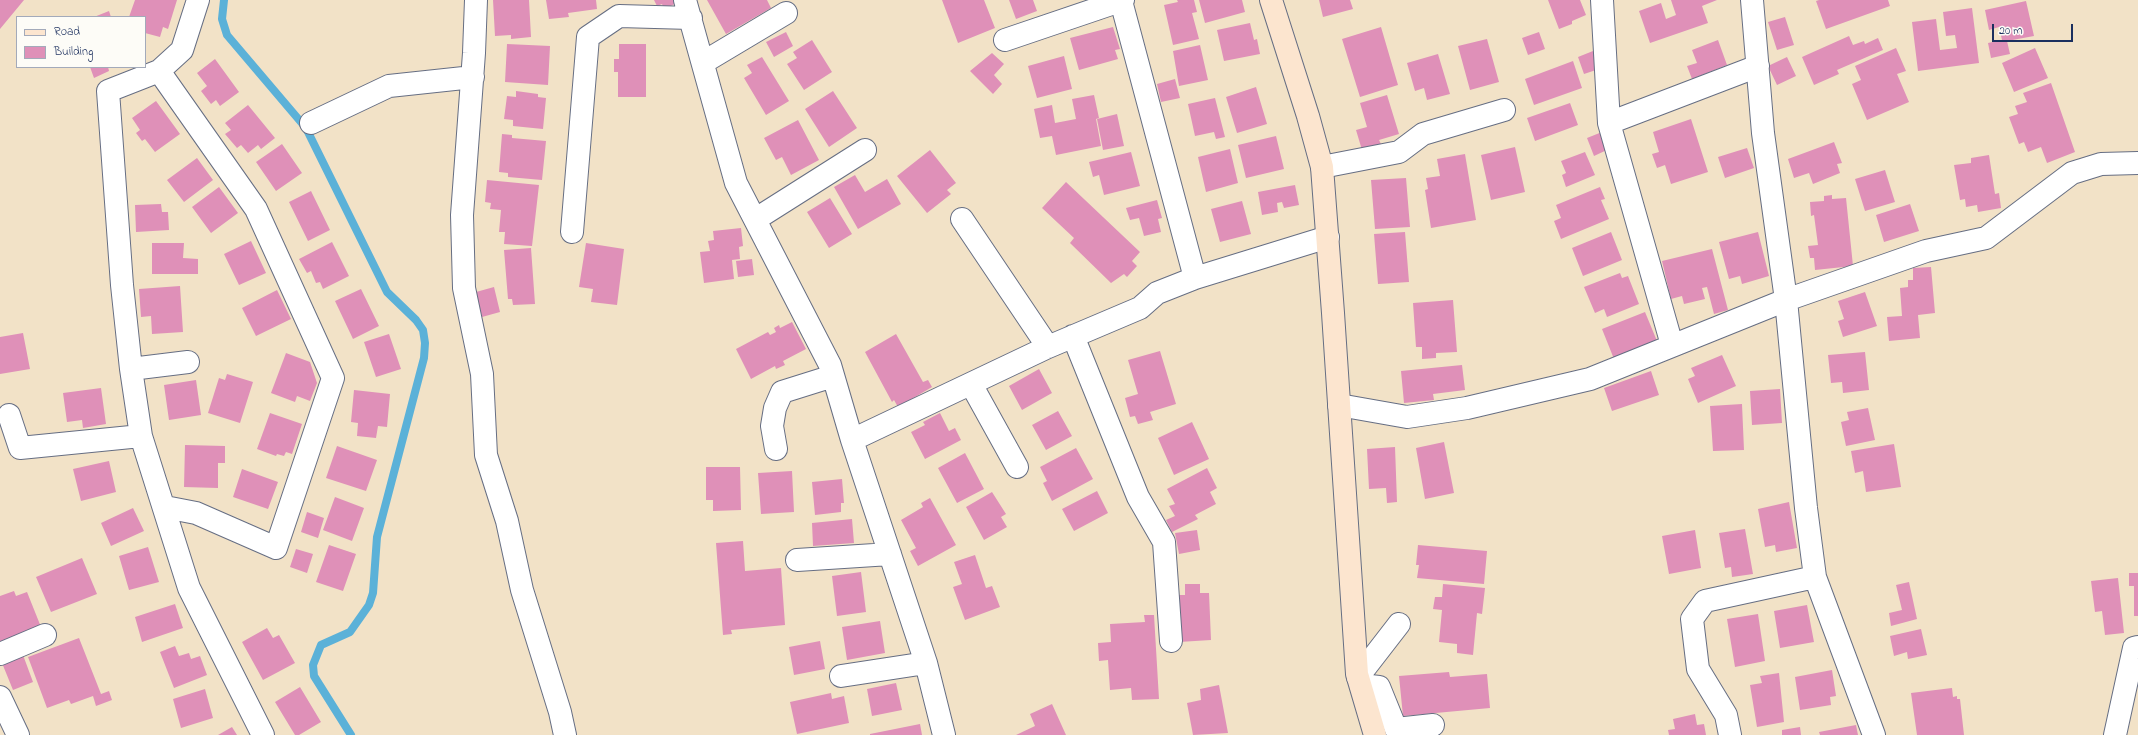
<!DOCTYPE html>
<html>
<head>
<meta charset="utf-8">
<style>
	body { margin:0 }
	#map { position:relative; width:2138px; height:735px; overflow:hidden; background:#f2e2c7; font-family:"Indie Flower",sans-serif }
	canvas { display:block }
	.legend { position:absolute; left:16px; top:16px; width:130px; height:52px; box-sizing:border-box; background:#fdfcf7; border:1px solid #a3aaba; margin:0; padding:5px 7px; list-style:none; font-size:12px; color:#1b2f5e }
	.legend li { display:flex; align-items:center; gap:8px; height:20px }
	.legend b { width:20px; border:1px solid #a3aaba }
	.scale { position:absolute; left:1992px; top:24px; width:81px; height:18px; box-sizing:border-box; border:2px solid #1b2f5e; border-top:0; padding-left:5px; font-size:12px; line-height:14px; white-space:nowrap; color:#1b2f5e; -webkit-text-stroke:3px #fdfcf7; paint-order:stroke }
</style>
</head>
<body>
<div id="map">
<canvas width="2138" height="735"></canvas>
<ul class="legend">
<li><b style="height:5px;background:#fce5cf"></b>Road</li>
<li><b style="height:11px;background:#df90b8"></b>Building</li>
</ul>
<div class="scale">20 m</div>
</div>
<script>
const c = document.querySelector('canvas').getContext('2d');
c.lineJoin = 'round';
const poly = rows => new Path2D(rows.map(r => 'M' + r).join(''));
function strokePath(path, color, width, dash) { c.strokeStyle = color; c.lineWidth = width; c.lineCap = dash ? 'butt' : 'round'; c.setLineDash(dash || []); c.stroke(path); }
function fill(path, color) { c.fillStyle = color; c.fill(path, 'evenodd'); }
strokePath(poly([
	[224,0,222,19,227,35,306,128,387,292,416,320,423,330,425,343,424,358,377,537,373,593,369,605,350,632,321,645,313,665,314,676,351,735]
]), '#5bb1d8', 8);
fill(poly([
	[0,0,24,0,0,29],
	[135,0,177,0,168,29,163,27,160,37,145,33,145,17,129,17],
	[493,0,529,0,531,37,511,39,511,35,495,36],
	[546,0,596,0,597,9,568,13,569,17,549,19],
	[654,0,678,0,679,2,664,9,662,4,657,6],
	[707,0,767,0,771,8,726,34],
	[942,0,984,0,995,28,958,43],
	[1009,0,1033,0,1037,11,1016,19],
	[1177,0,1194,0,1197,12,1192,13,1199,39,1173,45,1164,5,1178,2],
	[1199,0,1242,0,1245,12,1205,23],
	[1319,0,1350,0,1353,9,1323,17],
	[1548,0,1580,0,1586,15,1572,21,1572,24,1559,29],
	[1671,0,1717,0,1702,6,1708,23,1650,43,1639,11,1661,3,1666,19,1676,15],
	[1819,0,1888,0,1890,6,1826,29,1816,1],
	[2026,1,2034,36,2007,41,2010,54,1991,58,1988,43,2002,40,1999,27,1989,30,1985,10],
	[1972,8,1979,63,1918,71,1912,22,1936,19,1940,50,1957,48,1955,35,1946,36,1943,12],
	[109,11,111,17,94,17],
	[1785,17,1794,45,1777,50,1768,22],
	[1250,23,1254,40,1257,39,1260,54,1224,61,1217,30],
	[1113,27,1120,49,1115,50,1118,59,1079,70,1070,38],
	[1381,27,1398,85,1360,97,1342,39],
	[786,32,793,46,774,57,766,42],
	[1539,32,1545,49,1528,55,1522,38],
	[1849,36,1853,45,1864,41,1865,44,1878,38,1883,50,1837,70,1839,74,1814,85,1802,57],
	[1487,39,1499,82,1470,90,1458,46],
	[812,40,832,72,804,90,787,64,797,58,793,52],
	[1718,40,1727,65,1692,79,1687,66,1697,63,1692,50],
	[507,44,550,46,548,85,505,82],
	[619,44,646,44,646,97,618,97,618,72,614,72,614,59,619,59],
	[1200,45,1208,80,1179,86,1173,51],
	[1896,48,1906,71,1897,74,1909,102,1867,120,1852,84,1861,80,1855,66],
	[2035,48,2048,78,2014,92,2002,63],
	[1593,51,1599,69,1584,74,1578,57],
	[992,53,1004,64,994,75,1002,84,993,94,970,71],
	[1438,54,1450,94,1427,100,1424,88,1415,91,1407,63],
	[1064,56,1072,89,1037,98,1028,66],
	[762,57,789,101,766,115,744,78,752,73,747,65],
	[1787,57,1796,76,1777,85,1768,66],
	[215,59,239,92,220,106,216,100,211,104,201,91,207,86,197,73],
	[1573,61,1582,88,1534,105,1525,79],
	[90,67,108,67,109,71,94,78],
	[1175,79,1180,98,1161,102,1157,84],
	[2051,83,2075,152,2047,163,2041,147,2028,152,2024,142,2019,144,2009,117,2018,114,2015,106,2027,102,2023,93],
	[1256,87,1267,124,1237,133,1226,97],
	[516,91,538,94,538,97,546,98,543,129,513,126,513,120,504,119,507,96,516,97],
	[833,91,857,128,829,147,805,109],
	[1094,95,1099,118,1096,119,1101,146,1056,155,1052,136,1040,138,1034,109,1052,105,1055,123,1076,119,1072,99],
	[1387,95,1399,134,1379,140,1381,144,1362,150,1356,130,1367,127,1360,103],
	[1215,98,1225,137,1216,139,1214,132,1195,136,1188,104],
	[156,101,180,134,155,152,145,139,142,141,136,133,140,130,132,118],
	[1570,103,1578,125,1535,141,1527,118],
	[248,105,275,138,261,149,258,145,248,153,241,145,237,148,225,134,231,130,225,123],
	[1117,114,1124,146,1103,150,1097,119],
	[1691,119,1708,172,1671,184,1665,165,1657,168,1652,154,1659,152,1653,132],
	[798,120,819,160,791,175,782,157,776,160,764,138],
	[1602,132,1609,149,1594,156,1587,138],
	[502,134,512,135,512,138,546,141,542,180,508,177,508,173,499,172],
	[1276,136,1284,169,1246,178,1238,145],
	[1834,142,1842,163,1837,164,1840,173,1813,184,1809,173,1794,178,1788,159],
	[282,144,302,173,276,191,256,162],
	[1515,147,1525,192,1491,200,1481,155],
	[1747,148,1754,168,1725,178,1718,157],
	[1230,149,1238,183,1206,192,1198,157],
	[930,150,956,183,947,190,951,194,927,213,897,176],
	[1131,152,1140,186,1104,195,1099,175,1093,177,1089,162],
	[1585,152,1595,175,1566,187,1562,175,1566,173,1561,161],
	[1465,154,1476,220,1431,228,1425,190,1428,189,1426,178,1440,176,1437,159],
	[1989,155,1995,194,1999,193,2001,208,1978,212,1977,205,1966,207,1965,199,1960,200,1954,165,1971,163,1971,158],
	[197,158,213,180,184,202,167,180],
	[1885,170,1895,202,1865,211,1855,179],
	[855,175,865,192,887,179,901,204,858,229,834,187],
	[1406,178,1410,227,1375,229,1371,180],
	[487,180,539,185,532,246,504,244,505,232,499,232,501,210,490,209,491,203,485,202],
	[1066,182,1140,252,1132,261,1137,266,1127,277,1124,274,1111,283,1070,243,1074,238,1042,208],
	[1295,185,1299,205,1284,208,1282,202,1277,203,1278,212,1262,215,1258,192],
	[219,187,238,213,211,233,192,207],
	[1600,187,1605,199,1601,200,1609,219,1561,239,1554,221,1561,218,1556,205],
	[311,191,330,230,308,241,289,202],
	[1832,195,1832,199,1846,198,1853,266,1815,270,1814,258,1810,258,1808,246,1818,245,1814,215,1811,216,1810,202,1824,201,1824,196],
	[830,198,852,234,829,248,807,212],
	[1157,200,1162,218,1158,219,1161,232,1144,236,1139,218,1130,220,1126,208],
	[1242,201,1251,234,1220,242,1211,209],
	[161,204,162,212,168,212,169,230,136,232,135,205],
	[1910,204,1919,231,1884,242,1876,215],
	[741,228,743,246,739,247,740,259,732,260,734,279,704,283,700,252,710,251,708,241,714,240,713,231],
	[1405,232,1409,282,1378,284,1374,234],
	[1611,232,1622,260,1583,276,1572,248],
	[1758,232,1769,276,1742,284,1740,276,1729,279,1719,242],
	[251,241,266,273,239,285,224,254],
	[332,242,349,276,323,289,320,282,316,283,311,271,307,273,299,259],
	[152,243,184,243,183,258,198,259,198,274,152,274],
	[586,243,624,249,617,305,591,302,593,289,579,287],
	[531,248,535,304,513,305,512,299,508,299,504,250],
	[1712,249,1728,310,1714,314,1707,287,1702,288,1705,299,1684,304,1682,296,1671,299,1662,261],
	[752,259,754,275,738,277,736,261],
	[1931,267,1935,313,1918,315,1920,338,1889,341,1887,317,1902,316,1900,288,1908,287,1908,280,1913,280,1913,268],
	[1620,273,1622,278,1628,276,1639,304,1607,317,1604,309,1595,313,1584,287],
	[180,286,183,332,152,334,151,316,141,317,139,289],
	[494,287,500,312,482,317,476,292],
	[361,289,379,326,353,339,335,301],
	[277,290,291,319,256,336,242,308],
	[1865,292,1877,326,1843,337,1838,321,1844,319,1838,301],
	[1453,300,1457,352,1436,353,1436,358,1422,359,1422,347,1416,347,1413,303],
	[1645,312,1657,341,1614,359,1602,329],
	[792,322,806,349,783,361,785,365,776,369,775,366,751,379,736,349,768,332,770,335,776,332,774,328,779,325,780,328],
	[23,333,30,369,0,374,0,337],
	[389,334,401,369,376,377,364,342],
	[896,334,923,382,928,380,932,387,898,407,894,400,892,402,865,352],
	[1160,351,1176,404,1150,412,1153,420,1138,424,1135,416,1130,417,1125,398,1138,394,1128,360],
	[1865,352,1869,390,1843,393,1842,382,1831,383,1828,355],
	[286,353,310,362,317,383,310,401,297,396,295,402,271,393],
	[1722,355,1736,386,1698,403,1688,379,1695,376,1691,368],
	[1462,365,1465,390,1433,394,1434,400,1404,403,1401,371],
	[1039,369,1052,393,1022,410,1009,386],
	[1651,371,1659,395,1612,411,1604,388],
	[227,374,253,382,240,423,208,413,219,378,225,380],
	[196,380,201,415,169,420,164,385],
	[101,388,106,424,83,428,82,420,67,422,63,393],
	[1780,389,1782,423,1752,425,1750,391],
	[354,390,390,394,387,427,378,426,376,438,357,436,358,423,351,422],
	[1742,404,1744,450,1713,451,1710,406],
	[1868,408,1875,440,1846,446,1841,422,1849,420,1847,412],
	[1058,411,1072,436,1046,450,1032,425],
	[270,413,302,424,292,454,286,452,284,456,277,454,276,456,257,449],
	[940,413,949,431,955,428,961,440,925,459,911,432,925,425,923,422],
	[1192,422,1209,459,1174,475,1158,438],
	[1444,442,1454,493,1425,499,1416,448],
	[1894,444,1901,487,1866,492,1863,471,1855,473,1851,451],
	[185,445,225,446,225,463,218,463,218,488,184,487],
	[337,446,377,460,366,491,326,478],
	[1395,447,1397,502,1387,503,1386,488,1369,489,1367,449],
	[1076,448,1093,479,1052,501,1043,483,1047,481,1040,467],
	[965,453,984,489,957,503,938,468],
	[109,461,116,492,81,501,73,469],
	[706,467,740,467,741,510,713,511,713,500,706,500],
	[1207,468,1217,488,1210,492,1216,504,1195,515,1198,519,1172,532,1166,520,1175,516,1169,506,1175,504,1167,489],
	[242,469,278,482,268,509,233,497],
	[792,471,794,512,761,514,758,473],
	[842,479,844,503,841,503,841,512,815,515,812,482],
	[1097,491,1108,513,1074,531,1062,509],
	[992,492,1006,514,1001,517,1007,527,984,540,966,507],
	[335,497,364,508,352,541,323,530],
	[930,498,956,545,918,566,910,551,916,548,901,520,923,507,921,503],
	[1789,502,1797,548,1776,552,1775,545,1765,547,1758,509],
	[133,508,144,531,111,546,101,523],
	[307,512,324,518,318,538,301,532],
	[852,519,854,543,813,546,812,523],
	[1745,529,1753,574,1732,577,1731,567,1725,568,1719,533],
	[1197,530,1200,550,1179,554,1175,533],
	[1695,530,1701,568,1669,574,1662,536],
	[743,541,745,571,781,568,785,625,731,630,732,634,723,635,716,543],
	[329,545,356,554,343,591,316,582],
	[1418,545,1487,551,1484,584,1417,578,1419,565,1416,565],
	[148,547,159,582,129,590,119,556],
	[296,549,313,554,307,573,290,567],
	[975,555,986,588,992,586,1000,607,965,620,953,587,962,584,954,562],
	[82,558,97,594,51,612,36,577],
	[861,572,866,612,837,616,832,576],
	[2129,573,2138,573,2138,616,2134,616,2134,586,2129,586],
	[2118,578,2124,633,2105,635,2102,611,2095,612,2091,581],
	[1909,582,1917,619,1891,626,1889,613,1902,610,1896,585],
	[1185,584,1200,584,1200,593,1209,593,1211,640,1179,642,1176,595,1185,595],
	[1443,584,1485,588,1482,614,1477,613,1473,655,1457,653,1457,644,1439,642,1442,610,1433,609,1435,597,1442,597],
	[14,591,16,596,27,592,41,627,0,644,0,596],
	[175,604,183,628,142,642,135,617],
	[1807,605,1814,642,1780,648,1774,611],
	[1758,614,1765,661,1735,667,1727,619],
	[1144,615,1154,615,1159,699,1132,700,1131,688,1110,690,1108,660,1099,661,1098,643,1111,642,1110,624,1145,622],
	[880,621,885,653,847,660,842,627],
	[267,628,273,638,279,635,295,663,263,680,242,642],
	[1921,629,1927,655,1908,659,1907,652,1894,656,1890,636],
	[79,638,101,694,109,691,112,700,96,706,93,696,71,704,69,700,47,708,28,657],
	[820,641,825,669,794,675,789,647],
	[175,646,179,656,189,653,191,659,200,656,207,675,174,688,160,652],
	[23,655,33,682,13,690,2,663],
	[1832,670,1836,696,1830,697,1831,705,1800,710,1795,677],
	[1449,672,1450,677,1487,674,1490,708,1403,716,1399,676],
	[1779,673,1784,722,1757,727,1750,685,1762,683,1760,676],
	[896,683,902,710,872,716,867,689],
	[1219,685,1228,733,1193,735,1187,703,1201,700,1200,689],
	[300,687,321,722,299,735,295,735,275,702],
	[1952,688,1953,697,1957,696,1957,699,1960,699,1964,735,1917,735,1911,693],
	[205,689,213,718,181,728,173,699],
	[831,693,832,699,844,696,849,723,797,734,790,702],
	[1052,704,1066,735,1016,735,1035,726,1030,714],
	[1695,714,1697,725,1704,724,1706,735,1669,735,1668,730,1675,729,1673,719],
	[920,724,922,735,870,735,870,734],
	[1856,725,1858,735,1820,735,1819,732],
	[232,727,237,735,218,735],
	[1800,727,1801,735,1782,735,1782,730]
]), '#df90b8');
const street = poly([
	[198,0,182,50,159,71,108,91,122,285,131,369,141,436,189,588,263,735],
	[476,0,474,53,462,215,464,288,482,374,486,455,507,521,522,590,560,712,565,735],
	[685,0,736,183,830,365,852,440,926,663,944,735],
	[1602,0,1609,123,1672,345],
	[1752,0,1763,133,1786,300,1806,508,1815,577,1874,735],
	[1121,1,1195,278],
	[1005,40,1123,0],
	[704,62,786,13],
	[159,71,256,209,333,378,276,548,196,513,165,507],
	[311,123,389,86,473,77],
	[1609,123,1758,66],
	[1322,167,1399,152,1423,134,1504,110],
	[756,219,865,150],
	[962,219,1048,347],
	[572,232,588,37,619,16,691,18],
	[1073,336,1138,497,1164,542,1171,641],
	[131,369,188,362],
	[971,384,1017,467],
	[1339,405,1407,417,1467,408,1590,379,1786,300,1926,251,1986,238,2072,173,2101,164,2138,163],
	[9,415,20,448,141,436],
	[852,440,1048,347,1140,308,1157,293,1195,278,1328,237],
	[776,449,772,426,775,408,782,392,833,376],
	[797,560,890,554],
	[0,654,45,635],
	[841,676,926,663],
	[1358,677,1399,624],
	[1361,685,1379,687,1396,729,1433,725],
	[0,697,18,735],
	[1730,735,1726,715,1698,669,1692,619,1705,601,1815,577],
	[2115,735,2134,648,2138,647]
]);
const secondary = poly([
	[1271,0,1308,116,1322,167,1333,313,1357,674,1375,735]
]);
strokePath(street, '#666e83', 24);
strokePath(secondary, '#666e83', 24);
strokePath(street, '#fff', 22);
strokePath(secondary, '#fce5cf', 22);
</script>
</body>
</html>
